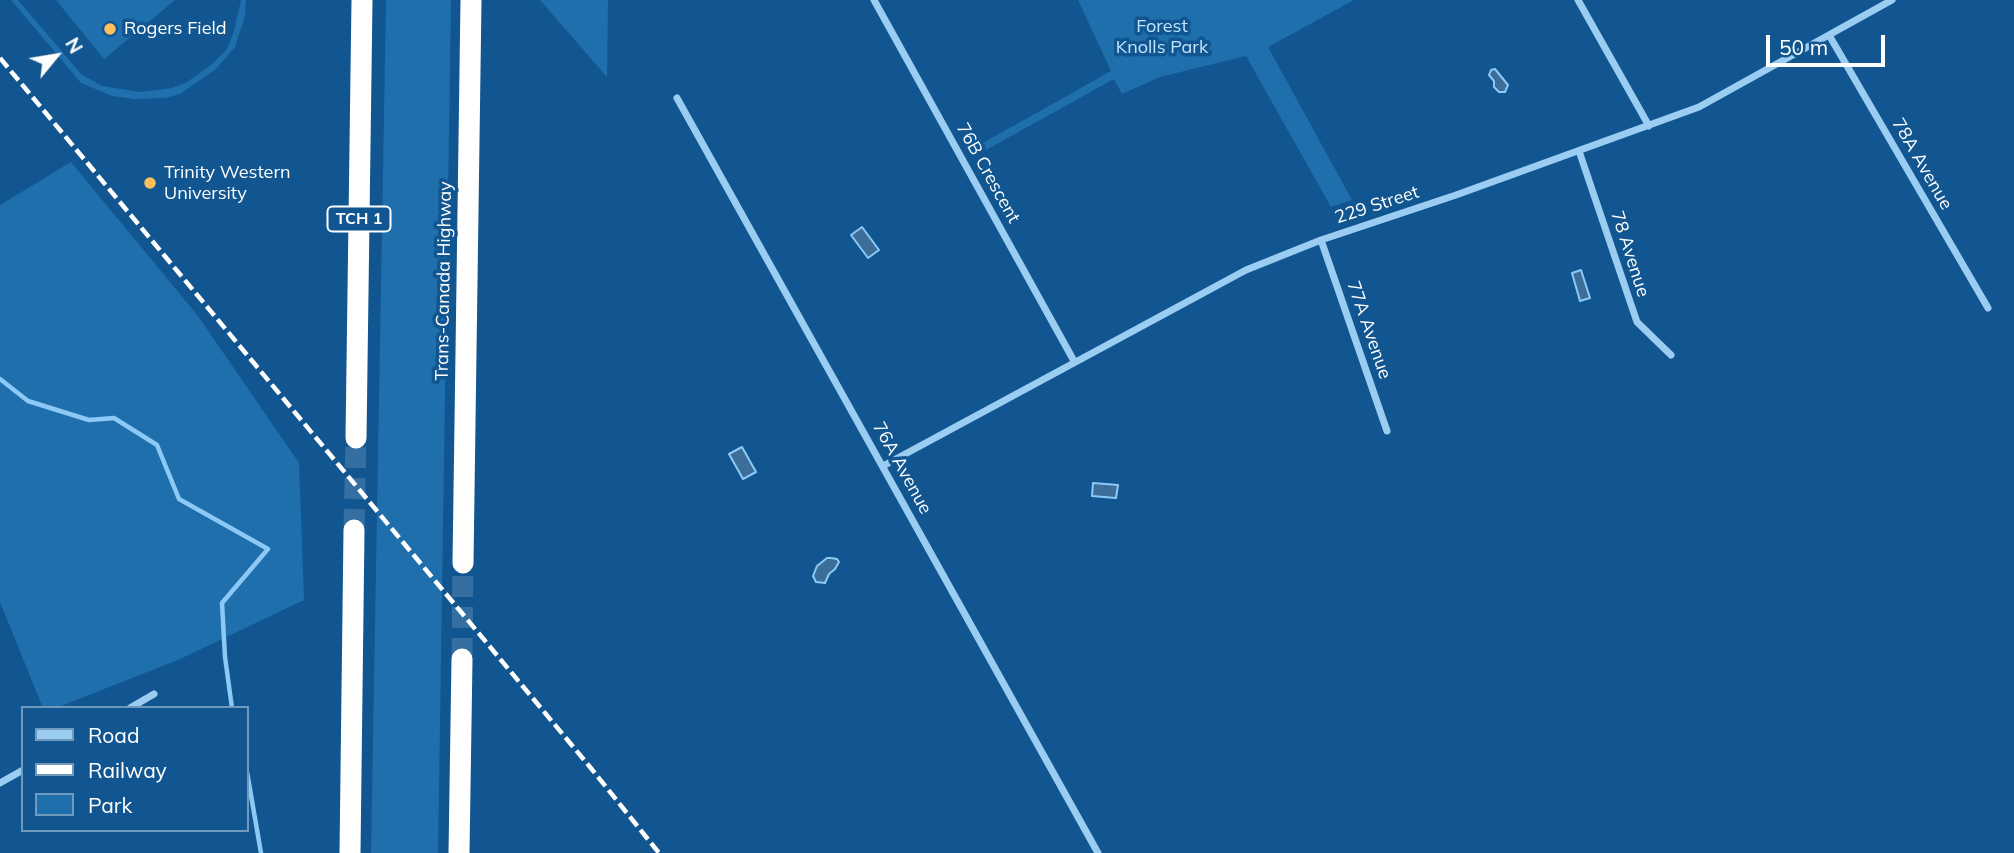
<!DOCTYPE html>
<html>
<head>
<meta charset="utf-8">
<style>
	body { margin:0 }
	#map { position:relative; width:2014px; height:853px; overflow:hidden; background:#115690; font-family:Mulish,sans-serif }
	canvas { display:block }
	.legend { position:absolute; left:21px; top:706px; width:228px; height:126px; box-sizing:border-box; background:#115690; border:2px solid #709abc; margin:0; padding:9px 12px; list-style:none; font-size:21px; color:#fff }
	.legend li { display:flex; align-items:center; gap:14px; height:35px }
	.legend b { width:35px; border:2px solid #709abc }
	.north { position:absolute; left:21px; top:21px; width:70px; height:70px; -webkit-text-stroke:5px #115690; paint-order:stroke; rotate:60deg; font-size:19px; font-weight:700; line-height:28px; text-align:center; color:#fff }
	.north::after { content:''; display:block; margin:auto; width:24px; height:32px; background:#fff; clip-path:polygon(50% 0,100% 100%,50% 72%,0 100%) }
	.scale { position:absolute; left:1766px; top:35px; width:119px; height:32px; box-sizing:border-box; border:4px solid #fff; border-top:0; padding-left:9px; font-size:21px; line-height:24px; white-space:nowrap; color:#fff; -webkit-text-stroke:5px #115690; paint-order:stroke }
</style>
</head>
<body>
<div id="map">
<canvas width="2014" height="853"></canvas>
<ul class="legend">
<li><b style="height:9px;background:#9bccf2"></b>Road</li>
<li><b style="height:9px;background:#fff"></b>Railway</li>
<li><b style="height:19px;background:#1f6fad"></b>Park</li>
</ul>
<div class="north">N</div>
<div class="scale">50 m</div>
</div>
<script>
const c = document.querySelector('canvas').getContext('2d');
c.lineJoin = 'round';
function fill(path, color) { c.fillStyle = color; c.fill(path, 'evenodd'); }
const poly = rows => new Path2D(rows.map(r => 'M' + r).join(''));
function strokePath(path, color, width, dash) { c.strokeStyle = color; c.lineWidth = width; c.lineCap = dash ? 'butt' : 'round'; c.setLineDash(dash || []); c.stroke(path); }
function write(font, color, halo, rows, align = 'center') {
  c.font = font + ' Mulish,sans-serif'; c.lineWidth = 7; c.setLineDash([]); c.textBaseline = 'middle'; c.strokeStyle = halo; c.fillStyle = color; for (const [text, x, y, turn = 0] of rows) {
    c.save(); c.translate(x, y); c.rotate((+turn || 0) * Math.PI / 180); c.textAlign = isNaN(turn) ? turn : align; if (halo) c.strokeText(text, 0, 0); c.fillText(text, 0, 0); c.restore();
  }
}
fill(poly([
	[11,0,18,0,81,74,102,86,140,92,172,88,187,82,211,65,227,49,234,31,241,0,246,0,245,16,235,47,216,69,180,94,165,98,135,99,112,96,81,83],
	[56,0,175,0,104,59],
	[386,0,451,0,438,853,371,853],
	[540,0,608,0,607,77],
	[1078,0,1354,0,1268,47,1352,200,1331,207,1246,56,1160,77,1122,94,1114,79,986,150,983,143,1111,71],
	[71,162,198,316,299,463,304,600,178,660,56,708,43,708,0,602,0,205]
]), '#1f6fad');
const water = poly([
	[1495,69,1508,85,1505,92,1499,92,1494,87,1494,81,1489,75,1491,70,1495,69],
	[862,227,879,250,868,258,851,235,862,227],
	[1581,270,1590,298,1580,301,1572,273,1581,270],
	[742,447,756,472,743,479,729,454,742,447],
	[1093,483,1118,485,1116,498,1092,496,1093,483],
	[831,558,837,559,839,562,835,569,829,574,825,583,816,582,813,576,817,566,827,558,831,558]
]);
fill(water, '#3c6e99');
strokePath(water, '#8cc9f6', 2);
strokePath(poly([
	[0,379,28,401,89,420,114,418,157,445,179,499,268,549,222,603,225,657,232,708],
	[247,772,261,853]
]), '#8cc9f6', 4.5);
strokePath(poly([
	[354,530,356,438],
	[462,659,463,563]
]), '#356fa1', 21, [21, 10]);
strokePath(poly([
	[874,0,1074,361],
	[1578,0,1649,126],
	[1829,35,1988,308],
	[677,98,1098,853],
	[1579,151,1637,322,1671,355],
	[1321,240,1387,431],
	[883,466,1246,270,1321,240,1456,195,1699,107,1892,0],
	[130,708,154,694],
	[0,783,23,770]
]), '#9bccf2', 7);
strokePath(poly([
	[356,438,362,0],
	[463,563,471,0],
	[350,853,354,530],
	[459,853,462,659]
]), '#fff', 21);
strokePath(poly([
	[0,58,590,767,659,853]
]), '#fff', 4.5, [12, 5]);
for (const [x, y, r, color] of [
	[110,29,7,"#ffbf5c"],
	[150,183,7,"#ffbf5c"]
]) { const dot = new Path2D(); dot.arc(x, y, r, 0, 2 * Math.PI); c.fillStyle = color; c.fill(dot); strokePath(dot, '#115690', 2.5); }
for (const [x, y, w] of [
	[359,219,63]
]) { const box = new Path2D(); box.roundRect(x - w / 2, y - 12.5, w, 25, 5); c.fillStyle = '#115690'; c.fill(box); strokePath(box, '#fff', 2); }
write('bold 16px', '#fff', null, [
	["TCH 1",359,219]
]);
write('18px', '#c2e3fd', '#115690', [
	["Forest",1162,27],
	["Knolls Park",1162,48]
]);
write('18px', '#fff', '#115690', [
	["Rogers Field",124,29],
	["Trinity Western",164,173],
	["University",164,194]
], 'left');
write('18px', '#fff', '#115690', [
	["78A Avenue",1922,164,60],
	["76B Crescent",988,173,61],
	["229 Street",1377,205,-18],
	["78 Avenue",1630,254,72],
	["Trans-Canada Highway",444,281,-89],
	["77A Avenue",1369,330,71],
	["76A Avenue",902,468,61]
]);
</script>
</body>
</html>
